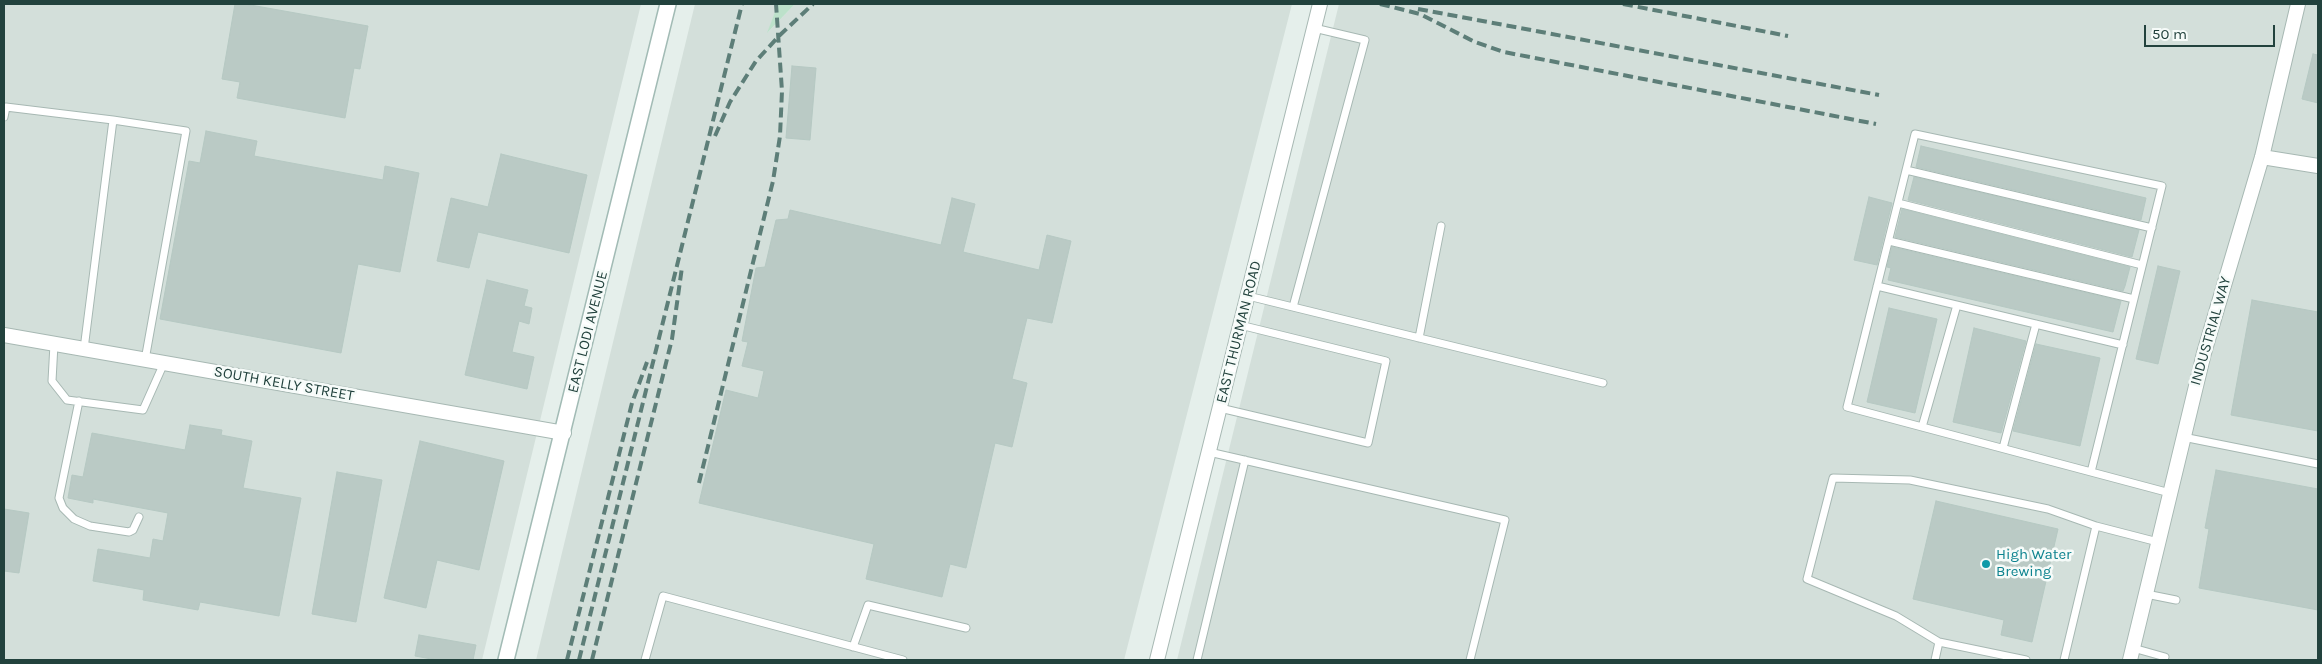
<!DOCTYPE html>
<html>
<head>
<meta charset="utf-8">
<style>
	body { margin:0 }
	#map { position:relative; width:2322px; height:664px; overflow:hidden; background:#e5efeb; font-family:Karla,sans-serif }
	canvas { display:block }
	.frame { position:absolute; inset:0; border:5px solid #22423d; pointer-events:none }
	.scale { position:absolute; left:2144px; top:25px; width:131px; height:22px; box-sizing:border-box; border:2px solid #22423d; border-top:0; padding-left:6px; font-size:15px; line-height:18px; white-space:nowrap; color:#22423d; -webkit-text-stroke:4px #f6fbf9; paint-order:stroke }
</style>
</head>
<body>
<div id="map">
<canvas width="2322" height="664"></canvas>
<div class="frame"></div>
<div class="scale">50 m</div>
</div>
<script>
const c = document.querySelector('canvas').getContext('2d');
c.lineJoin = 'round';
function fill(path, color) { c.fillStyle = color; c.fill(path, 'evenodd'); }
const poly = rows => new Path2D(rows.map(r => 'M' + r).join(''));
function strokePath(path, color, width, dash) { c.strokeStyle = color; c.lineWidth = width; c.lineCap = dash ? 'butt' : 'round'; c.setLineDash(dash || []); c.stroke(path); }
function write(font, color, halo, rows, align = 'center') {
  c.font = font + ' Karla,sans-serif'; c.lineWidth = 5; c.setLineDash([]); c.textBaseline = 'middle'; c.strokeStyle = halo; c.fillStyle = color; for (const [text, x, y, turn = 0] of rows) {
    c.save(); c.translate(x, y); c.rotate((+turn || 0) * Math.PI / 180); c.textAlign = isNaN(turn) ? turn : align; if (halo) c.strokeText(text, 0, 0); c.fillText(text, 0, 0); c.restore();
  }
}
fill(poly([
	[4,4,641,4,482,660,4,660],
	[695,4,778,4,768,32,795,4,1292,4,1124,660,536,660],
	[1339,4,2318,4,2318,660,1177,660]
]), '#d3dfda');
fill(poly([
	[778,4,795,4,767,33]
]), '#bce1ca');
const building = poly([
	[235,4,245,4,368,26,360,69,354,68,345,118,237,98,240,82,222,79,235,4],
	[2313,54,2318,55,2318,103,2302,99,2313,54],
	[792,66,816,68,810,140,786,138,792,66],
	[206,131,257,141,254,156,383,180,385,166,419,173,400,272,358,264,341,353,160,319,189,161,200,163,206,131],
	[1921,146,2146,198,2141,220,1916,167,1921,146],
	[501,154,587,175,569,253,478,232,469,268,437,261,451,198,488,207,501,154],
	[1914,177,2139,230,2132,257,1908,200,1914,177],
	[1869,197,1892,203,1877,265,1854,260,1869,197],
	[952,198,975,204,963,252,1039,270,1047,235,1071,241,1052,323,1027,318,1012,379,1027,383,1012,447,995,443,966,568,950,564,942,597,866,579,874,544,699,503,726,390,758,398,764,371,742,366,748,342,742,341,756,268,765,267,776,220,788,219,790,210,941,245,952,198],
	[1902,209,2130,267,2125,286,2123,291,1895,237,1902,209],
	[1892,247,2121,301,2113,332,1888,280,1891,268,1887,267,1892,247],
	[2158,266,2180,271,2158,364,2136,359,2158,266],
	[487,280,528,290,524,306,532,308,529,324,519,321,512,352,534,357,527,389,465,375,487,280],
	[2252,300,2318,312,2318,431,2231,415,2252,300],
	[1889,308,1937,319,1915,413,1867,402,1889,308],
	[1974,328,2026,341,2001,433,1953,422,1974,328],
	[2036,344,2100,358,2080,446,2013,431,2036,344],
	[190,425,222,430,221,435,252,441,243,488,301,498,279,616,200,602,198,610,143,600,144,590,93,581,98,549,150,558,153,539,163,541,168,513,93,499,93,503,68,498,72,475,83,477,92,433,185,450,190,425],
	[420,441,504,461,479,570,437,560,426,608,384,598,420,441],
	[2216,470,2318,489,2318,610,2199,588,2209,529,2205,528,2216,470],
	[337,472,382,480,356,622,312,614,337,472],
	[1936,501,2058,529,2032,642,2001,635,2004,620,1913,599,1936,501],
	[4,509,29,513,19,573,4,571,4,509],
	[419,635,476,645,473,660,437,660,415,656,419,635]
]);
fill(building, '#bacac5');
strokePath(building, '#b6c9c3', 1);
const lane = poly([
	[4,117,6,107,113,120,84,349],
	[113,120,186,131,145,360],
	[1906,170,2152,228],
	[1898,203,2142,265],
	[1889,241,2134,299],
	[1877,286,2123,345],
	[1248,296,1603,383],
	[1293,307,1365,40,1314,28],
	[1419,338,1441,226],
	[54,344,52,381,67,400,143,410,164,363],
	[79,401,59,498,63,508,74,519,90,526,129,532,133,530,139,517],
	[1220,408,1368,443,1386,361,1240,325],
	[1922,427,1957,305],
	[2183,437,2318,464],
	[2003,448,2036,324],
	[1209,452,1505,520,1470,660],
	[2091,472,2162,186,1915,134,1847,407,2170,493],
	[2146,594,2176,600],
	[1939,642,1896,616,1807,579,1833,478,1910,480,2048,509,2096,526],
	[853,647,868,605,966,628],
	[2133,648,2165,657],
	[645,660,663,596,903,660],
	[1197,660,1245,460],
	[1935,660,1939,642,2026,660],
	[2064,660,2096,526,2158,542]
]);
const street = poly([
	[2262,157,2318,166],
	[4,335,564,433],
	[1157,660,1320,4],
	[2130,660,2204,353,2262,157,2298,4]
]);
const secondary = poly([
	[506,660,668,4]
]);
strokePath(lane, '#a7b8b3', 9);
strokePath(street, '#a7b8b3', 16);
strokePath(secondary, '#a2bbb5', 18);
strokePath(lane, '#fff', 7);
strokePath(street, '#fff', 14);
strokePath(secondary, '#fff', 15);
strokePath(poly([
	[1380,4,1420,14,1475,42,1504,52,1876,124],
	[1623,4,1788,36],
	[1418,9,1879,95],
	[715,136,730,102,756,61,780,35,813,4],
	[699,483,773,181,780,136,782,91,776,4],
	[567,660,632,403,647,362],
	[579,660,742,4],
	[592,660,672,339,682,267]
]), '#5d7e78', 4, [10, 5]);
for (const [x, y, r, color] of [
	[1986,564,5,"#0f9aa8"]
]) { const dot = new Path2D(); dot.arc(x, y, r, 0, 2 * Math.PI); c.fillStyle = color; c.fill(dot); strokePath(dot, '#f6fbf9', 2); }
write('15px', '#22423d', '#f6fbf9', [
	["INDUSTRIAL WAY",2211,331,-74],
	["EAST LODI AVENUE",588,332,-76],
	["EAST THURMAN ROAD",1239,332,-76],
	["SOUTH KELLY STREET",284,384,10]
]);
write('15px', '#0d838f', '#f6fbf9', [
	["High Water",1996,555],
	["Brewing",1996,572]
], 'left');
</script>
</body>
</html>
